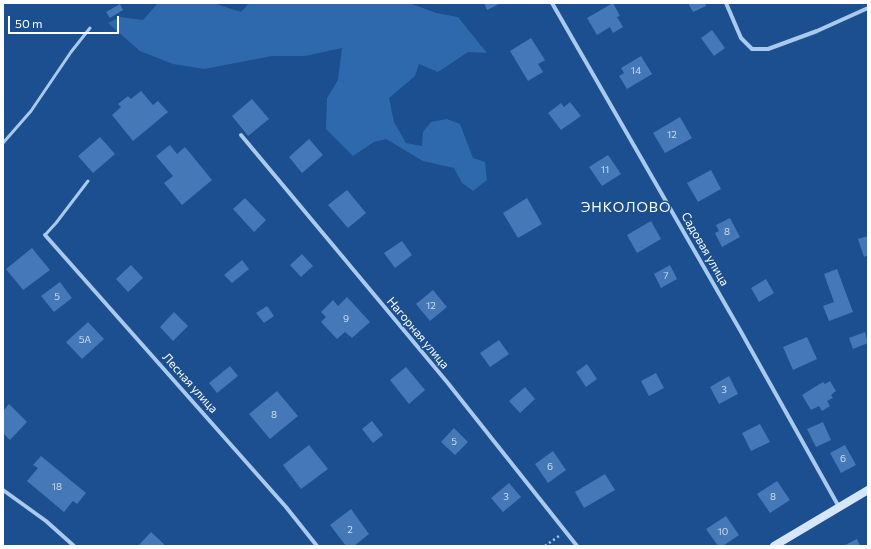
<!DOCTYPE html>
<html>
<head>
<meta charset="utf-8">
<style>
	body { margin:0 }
	#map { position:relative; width:871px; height:549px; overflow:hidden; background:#1b4f8f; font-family:Commissioner,sans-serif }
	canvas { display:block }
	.frame { position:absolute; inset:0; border:4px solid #fff; pointer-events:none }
	.scale { position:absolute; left:8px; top:16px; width:111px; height:18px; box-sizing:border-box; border:2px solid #fff; border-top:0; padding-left:5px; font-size:12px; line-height:14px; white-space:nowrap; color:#fff; -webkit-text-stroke:3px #1b4f8f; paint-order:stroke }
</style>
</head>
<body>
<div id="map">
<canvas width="871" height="549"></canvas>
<div class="frame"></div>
<div class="scale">50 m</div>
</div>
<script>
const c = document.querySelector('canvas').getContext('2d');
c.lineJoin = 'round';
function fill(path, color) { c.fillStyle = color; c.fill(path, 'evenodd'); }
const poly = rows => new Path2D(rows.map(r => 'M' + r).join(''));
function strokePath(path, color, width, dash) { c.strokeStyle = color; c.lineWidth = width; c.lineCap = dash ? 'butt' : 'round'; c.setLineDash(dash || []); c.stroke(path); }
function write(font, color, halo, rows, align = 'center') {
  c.font = font + ' Commissioner,sans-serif'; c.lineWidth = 3; c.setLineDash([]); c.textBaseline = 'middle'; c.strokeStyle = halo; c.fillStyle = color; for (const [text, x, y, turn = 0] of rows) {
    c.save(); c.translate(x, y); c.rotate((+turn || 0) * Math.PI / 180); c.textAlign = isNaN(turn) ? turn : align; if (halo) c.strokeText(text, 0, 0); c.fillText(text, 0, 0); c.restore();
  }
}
fill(poly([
	[158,3,213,3,241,12,249,3,412,3,412,4,436,13,458,17,487,53,468,52,438,72,419,64,415,76,389,98,394,122,406,143,422,146,423,132,431,122,447,119,460,124,473,158,485,162,487,180,473,191,462,183,454,168,423,161,386,139,374,142,353,156,326,129,327,98,338,80,342,48,305,56,272,56,204,69,173,64,140,51,108,23,120,17,143,20]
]), '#2e69ad');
fill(poly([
	[484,3,501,3,487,10],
	[613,3,620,16,617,17,623,27,613,33,610,27,597,35,587,18],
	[688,3,705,3,706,6,693,12],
	[120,4,123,10,110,18,106,12],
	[712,30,725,48,714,56,701,38],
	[531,38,545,60,538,64,543,72,528,81,510,51],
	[641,56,652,74,627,89,619,76,624,73,621,68],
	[141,91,153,105,158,101,168,112,133,141,112,115,121,107,118,104,128,96,131,99],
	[252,99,269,119,248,136,232,116],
	[570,102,581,116,561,130,548,113,561,103,564,107],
	[680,117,692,138,665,153,653,133],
	[100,137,115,154,93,173,78,156],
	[309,139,323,155,302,173,289,157],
	[170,145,177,154,185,147,212,180,182,205,164,183,173,176,156,156],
	[608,155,621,174,602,186,589,167],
	[711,170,721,189,698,202,687,183],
	[347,190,366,213,348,228,328,205],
	[245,198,266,220,254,232,233,209],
	[527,198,542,224,518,238,503,213],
	[730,218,740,237,722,247,715,233,719,231,716,225],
	[651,221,661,239,637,253,627,235],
	[868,236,868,255,864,257,858,239],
	[402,241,412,255,395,268,384,253],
	[32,248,50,270,23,290,6,269],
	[302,254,313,266,301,277,290,265],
	[242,260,249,269,232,283,224,275],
	[131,265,143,278,128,292,116,279],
	[670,265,677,279,661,288,654,274],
	[837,269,853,312,829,321,823,306,834,302,824,274],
	[766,279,774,293,759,302,751,288],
	[60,282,72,298,54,312,41,296],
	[433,290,447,307,430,321,416,304],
	[347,297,370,322,352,338,345,332,337,339,321,322,326,317,321,312,333,300,338,306],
	[267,306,274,316,264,323,256,313],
	[174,312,188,326,173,341,160,327],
	[88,322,104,339,82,359,66,342],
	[865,332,868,343,853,349,849,338],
	[807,337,817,359,793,370,783,347],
	[499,340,509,354,490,367,480,353],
	[587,364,597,379,586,387,576,372],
	[230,366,238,376,217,393,209,383],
	[406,367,425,390,409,404,390,380],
	[656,373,664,388,649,396,641,381],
	[729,376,738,394,719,404,710,387],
	[830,381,836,391,831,395,833,398,827,401,830,406,822,411,819,406,811,410,802,395,823,382,825,384],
	[525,387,535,399,520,413,509,401],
	[277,391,298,416,270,439,249,414],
	[9,404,27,422,10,440,3,433,3,411],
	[372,421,383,435,373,443,362,429],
	[823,422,831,440,816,447,807,429],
	[760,424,770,442,751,451,742,433],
	[454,428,468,442,455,455,441,442],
	[309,445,328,469,301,489,283,465],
	[845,445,856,465,841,473,830,453],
	[553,451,566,470,548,483,535,464],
	[41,456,86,493,77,504,73,501,64,512,27,481,38,468,33,465],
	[605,474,615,490,584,508,575,492],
	[777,481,790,500,770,513,757,494],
	[509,483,521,497,503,512,491,498],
	[351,509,369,534,354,546,346,546,330,525],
	[726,516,739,535,723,546,718,546,706,529],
	[151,532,166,546,138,546],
	[857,539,860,546,843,546]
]), '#4478b7');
strokePath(poly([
	[545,546,559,536]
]), '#a9c9ee', 2.5, [2, 3]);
strokePath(poly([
	[3,143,31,111,71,52,90,28],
	[45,235,56,223,88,181]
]), '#a9c9ee', 3);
strokePath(poly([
	[552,3,740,330,839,507],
	[726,3,741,38,752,49,768,49,817,31,868,8],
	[241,135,447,382,577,546],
	[45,235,286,507,317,546],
	[3,490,46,521,74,546]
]), '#a9c9ee', 4);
strokePath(poly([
	[774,546,868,490]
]), '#d6e6fa', 8);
write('10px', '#d0dded', null, [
	["14",636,71],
	["12",672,135],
	["11",605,170],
	["8",727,232],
	["7",666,276],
	["5",57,297],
	["12",431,306],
	["9",346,319],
	["5А",85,340],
	["3",724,390],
	["8",274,415],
	["5",454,442],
	["6",843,459],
	["6",550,467],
	["18",57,487],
	["3",506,497],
	["8",773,497],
	["2",350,530],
	["10",723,532]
]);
write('12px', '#fff', '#1b4f8f', [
	["Садовая улица",705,249,60],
	["Нагорная улица",418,333,50],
	["Лесная улица",190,383,48]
]);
c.letterSpacing = '1px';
write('14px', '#fff', '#1b4f8f', [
	["ЭНКОЛОВО",626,207]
]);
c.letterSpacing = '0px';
</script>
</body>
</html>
